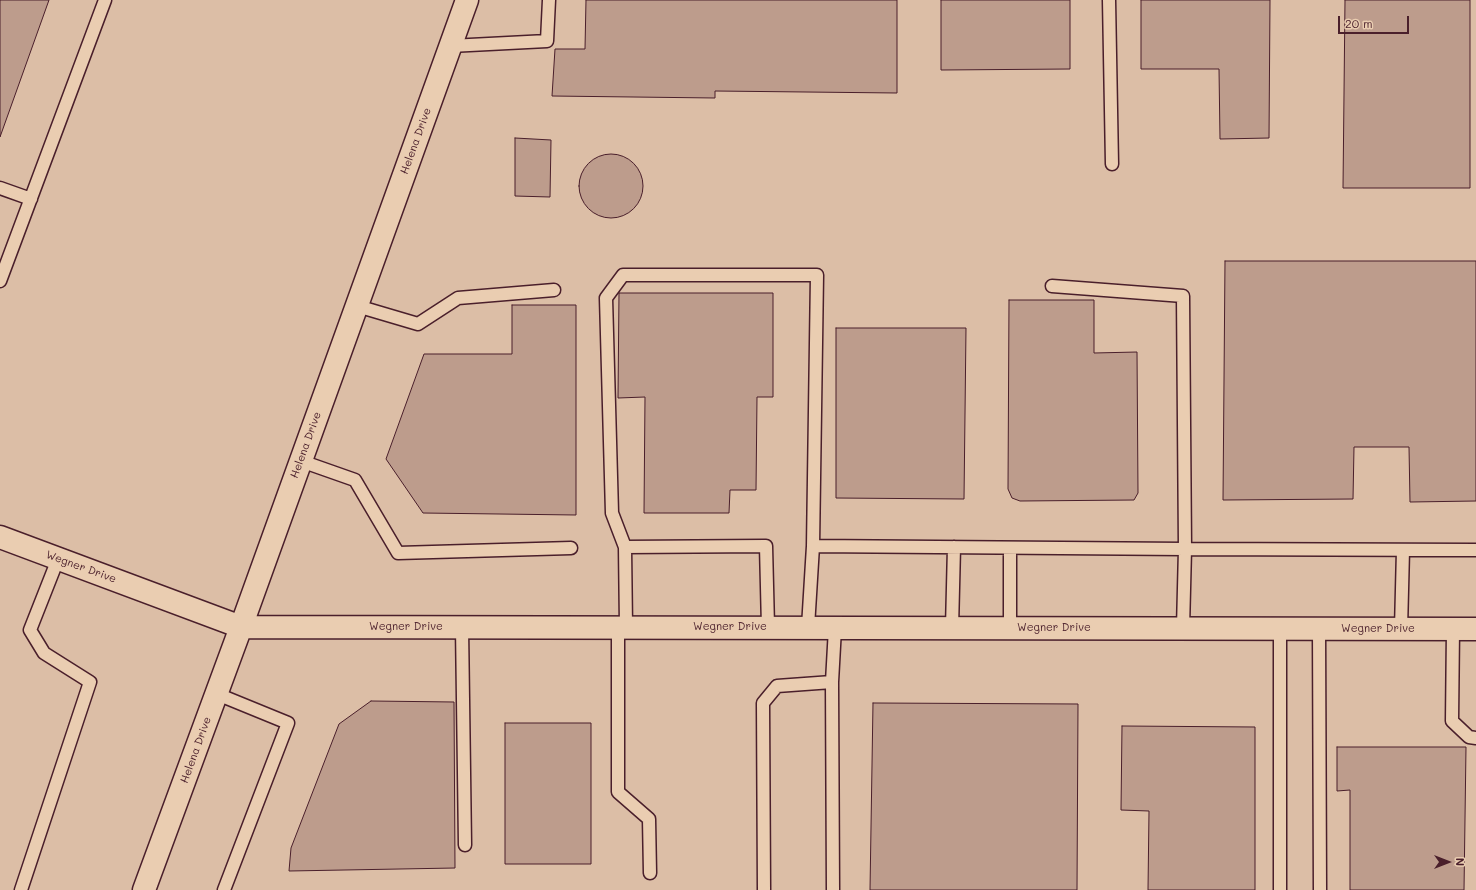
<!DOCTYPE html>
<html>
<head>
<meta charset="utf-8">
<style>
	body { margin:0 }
	#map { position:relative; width:1476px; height:890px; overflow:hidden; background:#eacdb1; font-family:Mali,sans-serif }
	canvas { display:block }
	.north { position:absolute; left:1428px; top:842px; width:40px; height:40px; -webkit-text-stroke:3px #eacdb1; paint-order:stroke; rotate:90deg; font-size:11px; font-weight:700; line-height:16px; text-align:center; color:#4a1f2b }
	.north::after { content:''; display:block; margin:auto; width:14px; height:18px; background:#4a1f2b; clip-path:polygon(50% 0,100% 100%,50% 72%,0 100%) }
	.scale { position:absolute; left:1338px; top:16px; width:71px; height:18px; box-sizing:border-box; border:2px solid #4a1f2b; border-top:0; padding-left:5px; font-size:12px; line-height:14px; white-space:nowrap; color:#4a1f2b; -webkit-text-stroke:3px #eacdb1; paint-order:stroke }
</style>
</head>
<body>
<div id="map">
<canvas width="1476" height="890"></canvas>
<div class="north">N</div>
<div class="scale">20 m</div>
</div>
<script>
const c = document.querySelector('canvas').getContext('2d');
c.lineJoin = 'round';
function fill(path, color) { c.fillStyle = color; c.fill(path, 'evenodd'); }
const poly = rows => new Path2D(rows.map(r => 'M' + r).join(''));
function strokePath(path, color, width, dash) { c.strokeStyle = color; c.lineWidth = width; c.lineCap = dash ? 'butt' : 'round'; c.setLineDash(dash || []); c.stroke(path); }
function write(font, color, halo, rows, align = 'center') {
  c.font = font + ' Mali,sans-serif'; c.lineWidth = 3; c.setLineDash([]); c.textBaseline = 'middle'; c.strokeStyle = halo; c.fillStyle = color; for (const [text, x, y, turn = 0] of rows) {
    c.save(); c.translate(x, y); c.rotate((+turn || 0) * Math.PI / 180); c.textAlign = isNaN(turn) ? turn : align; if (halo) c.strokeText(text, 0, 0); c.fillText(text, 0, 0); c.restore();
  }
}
fill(poly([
	[0,0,1476,0,1476,890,0,890]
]), '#dcbea6');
const building = poly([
	[0,0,49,0,0,137,0,0],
	[586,0,897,0,897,93,715,91,715,98,552,96,555,49,585,49,586,0],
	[941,0,1070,0,1070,69,941,70,941,0],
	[1141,0,1270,0,1269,138,1220,139,1219,69,1141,69,1141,0],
	[1345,0,1470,0,1470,188,1343,188,1345,0],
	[515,138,551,140,550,197,515,196,515,138],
	'579 186a32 32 0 1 1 64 0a32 32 0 1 1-64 0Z',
	[1225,261,1476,261,1476,501,1410,502,1409,447,1354,447,1353,499,1223,500,1225,261],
	[619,293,773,293,773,397,757,397,756,490,730,490,729,513,644,513,645,397,618,398,619,293],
	[1009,300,1094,300,1094,353,1137,352,1138,493,1134,500,1020,501,1012,498,1008,489,1009,300],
	[512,305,576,305,576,515,423,513,386,459,424,354,512,354,512,305],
	[836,328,966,328,964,499,836,498,836,328],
	[371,701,454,702,455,868,289,871,291,848,339,724,371,701],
	[873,703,1078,704,1077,890,870,890,873,703],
	[505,723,591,723,591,864,505,864,505,723],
	[1122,726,1255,727,1255,890,1148,890,1149,811,1121,810,1122,726],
	[1337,747,1466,747,1464,890,1350,890,1350,790,1337,791,1337,747]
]);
fill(building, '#bd9c8c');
strokePath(building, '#4a1f2b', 1);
const service = poly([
	[1109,0,1112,164],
	[450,46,547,41,549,0],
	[0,188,31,199],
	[0,281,105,0],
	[357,306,418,324,458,298,554,290],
	[301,461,355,480,398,553,571,548],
	[625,547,766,546,768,627],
	[1010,548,1010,628],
	[462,627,465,845],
	[618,627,618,792,649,819,650,873],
	[626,627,625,547,612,513,606,298,623,275,817,275,813,546],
	[808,627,813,546,1185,549,1183,296,1052,286],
	[952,628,954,547],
	[1183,628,1185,549,1476,550],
	[1280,628,1280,890],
	[1319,628,1320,890],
	[1401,629,1403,550],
	[1453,629,1452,721,1469,737,1476,738],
	[217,694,288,723,224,890],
	[21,890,90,682,44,653,30,630,58,559],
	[764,890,763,703,777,686,832,682],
	[833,890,832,682,835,628]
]);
const minor = poly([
	[0,537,241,627,1476,629],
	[144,890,241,627,467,0]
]);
strokePath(service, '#4a1f2b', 15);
strokePath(minor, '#4a1f2b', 25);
strokePath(service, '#eacdb1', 12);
strokePath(minor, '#eacdb1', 22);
write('11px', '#4a1f2b', '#eacdb1', [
	["Helena Drive",416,141,-70],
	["Helena Drive",306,445,-70],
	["Wegner Drive",81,567,20],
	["Wegner Drive",406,627],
	["Wegner Drive",730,627],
	["Wegner Drive",1054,628],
	["Wegner Drive",1378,629],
	["Helena Drive",196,750,-70]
]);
</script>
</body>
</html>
